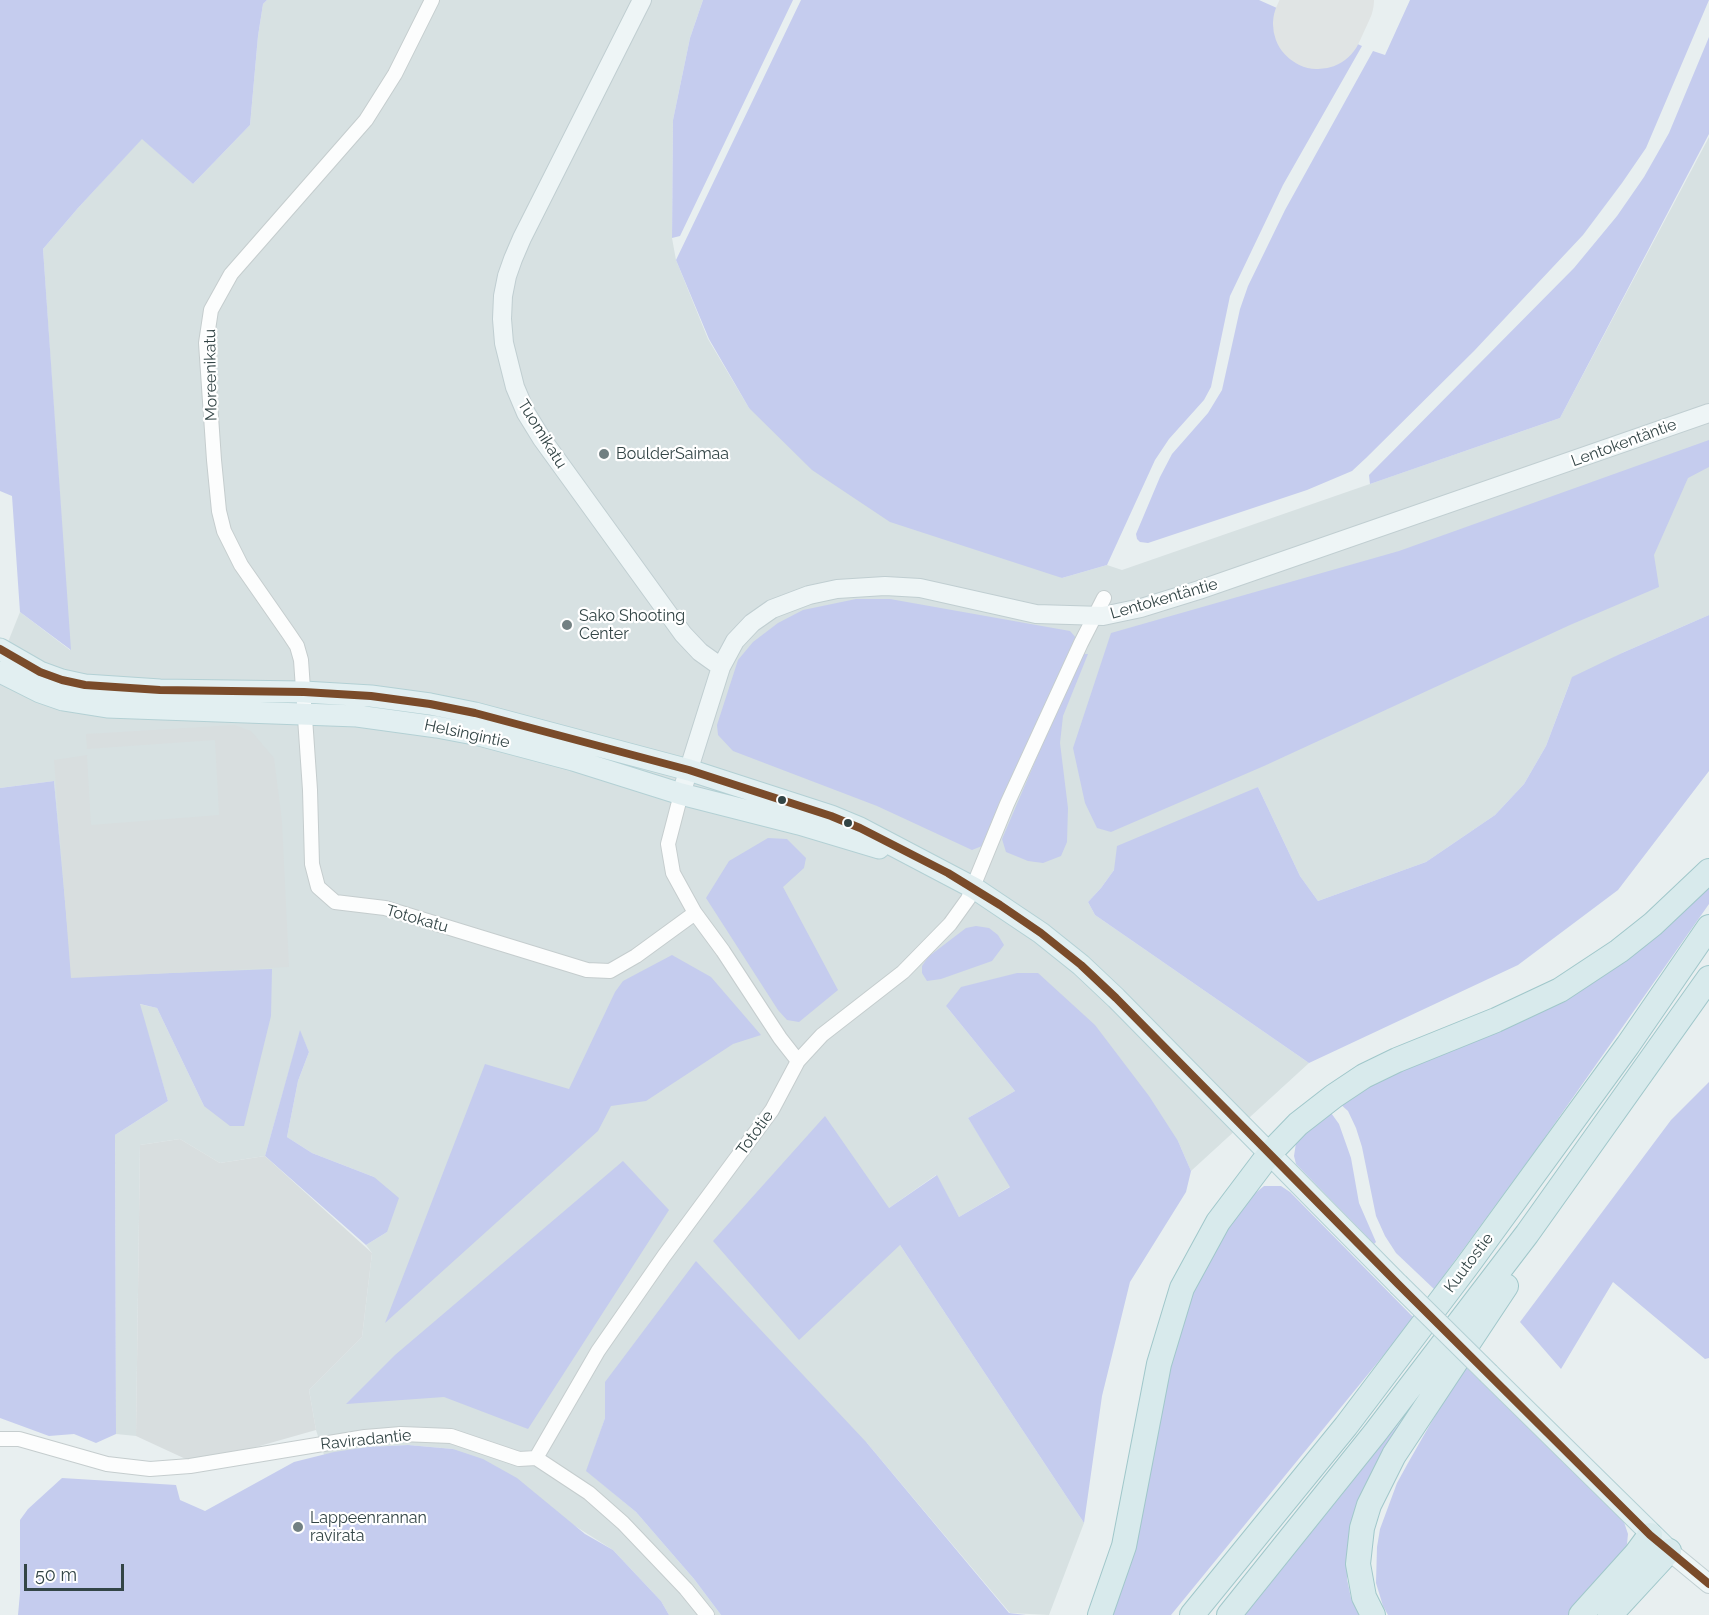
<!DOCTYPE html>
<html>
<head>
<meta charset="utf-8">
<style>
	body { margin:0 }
	#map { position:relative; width:1709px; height:1615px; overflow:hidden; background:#e8eff0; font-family:Raleway,sans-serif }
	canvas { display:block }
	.scale { position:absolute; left:24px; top:1564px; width:100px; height:27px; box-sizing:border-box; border:3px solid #334546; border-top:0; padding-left:8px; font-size:18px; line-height:21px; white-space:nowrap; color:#334546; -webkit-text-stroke:4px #fff; paint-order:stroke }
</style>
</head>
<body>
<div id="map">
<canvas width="1709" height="1615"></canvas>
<div class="scale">50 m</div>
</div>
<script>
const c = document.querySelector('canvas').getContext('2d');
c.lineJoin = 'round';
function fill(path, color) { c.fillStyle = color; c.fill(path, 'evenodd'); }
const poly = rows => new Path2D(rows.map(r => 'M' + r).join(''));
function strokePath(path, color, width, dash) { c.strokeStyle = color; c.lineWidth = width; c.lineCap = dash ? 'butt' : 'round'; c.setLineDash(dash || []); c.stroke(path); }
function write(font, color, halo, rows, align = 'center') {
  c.font = font + ' Raleway,sans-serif'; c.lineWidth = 4.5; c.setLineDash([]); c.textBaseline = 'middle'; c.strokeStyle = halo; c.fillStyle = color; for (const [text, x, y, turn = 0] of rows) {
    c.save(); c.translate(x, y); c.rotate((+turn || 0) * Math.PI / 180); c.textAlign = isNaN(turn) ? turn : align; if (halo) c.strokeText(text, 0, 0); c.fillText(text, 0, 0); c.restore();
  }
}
fill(poly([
	[267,0,703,0,690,38,673,120,672,238,676,260,708,339,749,408,1062,578,1107,565,1122,570,1560,418,1709,137,1709,615,1622,653,1570,682,1546,746,1524,784,1495,815,1426,862,1318,901,1300,876,1258,787,1114,870,1101,888,1088,902,1095,915,1309,1063,1191,1171,1178,1141,946,1006,1015,1091,968,1118,1011,1186,959,1217,936,1175,889,1208,900,1245,1084,1523,1049,1615,1010,1613,867,1443,605,1382,605,1418,587,1471,636,1512,694,1579,721,1615,669,1615,661,1601,613,1550,453,1449,408,1445,368,1447,324,1455,316,1430,309,1390,362,1337,372,1253,366,1245,387,1232,374,1177,312,1153,287,1137,298,1081,309,1052,300,1032,265,1156,220,1163,180,1139,140,1145,136,1436,116,1434,115,1135,168,1101,139,1004,157,1008,204,1106,272,970,71,978,54,781,0,788,0,662,20,612,70,650,43,249,78,208,142,138,193,184,250,125,258,36,263,4]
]), '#d7e1e2');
fill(poly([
	[0,0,267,0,263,4,258,36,250,125,193,184,142,139,78,208,43,249,71,650,20,612,12,496,0,491],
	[703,0,793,0,680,236,672,238,673,120,690,38],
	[801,0,1259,0,1362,46,1283,185,1230,296,1211,387,1204,400,1169,439,1155,460,1107,565,1062,578,890,522,812,470,749,408,709,339,676,260],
	[1410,0,1709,0,1646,148,1622,183,1583,235,1474,351,1366,458,1352,471,1307,490,1148,543,1140,542,1137,539,1136,534,1160,477,1172,454,1208,413,1222,390,1240,309,1248,286,1285,210,1373,51,1385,55],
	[1709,37,1709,134,1560,418,1370,484,1369,475,1574,268,1617,216,1644,177,1669,133],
	[1709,440,1709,467,1688,478,1654,555,1659,587,1570,625,1264,766,1111,832,1097,828,1085,803,1073,748,1111,633,1399,551],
	[856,599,890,599,1070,631,1077,639,982,846,972,850,877,806,733,751,718,735,717,725,738,660,753,642,778,623,803,610],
	[1709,615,1709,771,1618,890,1518,965,1309,1063,1095,915,1088,902,1101,888,1114,870,1117,846,1258,787,1300,876,1318,901,1426,862,1495,815,1524,784,1546,746,1572,677,1622,653],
	[1081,654,1088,654,1063,716,1060,743,1068,808,1067,842,1061,856,1043,863,1028,861,1006,852,1002,839],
	[54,781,72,977,272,969,271,1016,244,1126,230,1126,204,1106,157,1008,140,1004,168,1101,115,1135,116,1434,96,1443,74,1434,49,1436,0,1418,0,788],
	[768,838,787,839,806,858,804,868,783,887,838,990,799,1022,787,1020,778,1010,706,898,729,861],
	[1709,884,1709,904,1536,1150,1434,1289,1396,1253,1385,1236,1376,1216,1362,1147,1356,1128,1348,1111,1339,1103,1385,1077,1448,1052],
	[976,926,989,928,998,935,1004,945,992,961,941,979,927,981,922,973,922,966,928,957,966,928],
	[672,955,711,977,761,1035,733,1044,646,1101,611,1106,598,1131,385,1323,485,1064,569,1089,615,992,623,981],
	[1017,973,1038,973,1095,1025,1149,1096,1178,1141,1191,1171,1186,1192,1130,1282,1102,1396,1084,1523,900,1245,799,1340,713,1241,825,1116,889,1208,937,1175,959,1217,1010,1187,968,1118,1015,1091,946,1006,961,987],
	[300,1030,309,1052,298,1081,287,1137,312,1153,374,1177,399,1198,387,1232,366,1245,265,1156],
	[1709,1082,1709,1358,1705,1359,1613,1282,1561,1369,1520,1322,1671,1120],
	[1329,1110,1339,1124,1351,1158,1359,1203,1376,1242,1374,1244,1296,1164,1294,1156,1296,1143],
	[623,1161,669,1210,528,1429,444,1397,346,1404,395,1355],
	[1264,1186,1281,1186,1290,1192,1414,1318,1171,1615,1112,1615,1142,1514,1176,1331,1209,1254,1253,1195],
	[696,1261,867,1443,1009,1613,1026,1615,721,1615,694,1579,636,1512,586,1471,605,1418,605,1382],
	[1464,1365,1624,1522,1628,1534,1627,1544,1623,1556,1571,1615,1388,1615,1383,1606,1376,1583,1377,1547,1380,1529,1397,1483,1408,1463],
	[1405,1416,1408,1419,1350,1531,1347,1554,1347,1579,1351,1598,1359,1615,1245,1615],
	[408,1445,453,1449,483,1459,517,1478,585,1534,613,1550,661,1601,669,1615,18,1615,20,1593,20,1520,28,1509,62,1478,176,1485,180,1500,205,1511,294,1462,334,1452,368,1447]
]), '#c5ccee');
fill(poly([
	[235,725,251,731,274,758,282,821,289,967,71,978,54,760,87,755,91,825,219,815,215,740,87,749,86,734],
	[180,1139,220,1163,265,1156,372,1253,362,1337,309,1390,316,1430,249,1449,190,1461,136,1436,140,1145]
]), '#d8dedf');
strokePath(poly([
	[1318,24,1329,0]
]), '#e0e4e4', 90);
const street = poly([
	[432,0,395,74,366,120,231,274,211,310,206,343,214,460,219,511,224,531,241,565,289,634,297,646,301,660,310,790,312,864,318,887,335,902,385,908,587,970,610,971,636,956,695,913],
	[681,794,668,844,673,873,695,913,723,951,780,1038,798,1061],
	[0,1439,19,1439,107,1464,150,1469,190,1466,365,1437,401,1434,451,1436,519,1459,536,1458,589,1493,623,1523,686,1589,707,1615],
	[536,1458,598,1351,664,1256,772,1110,798,1061,822,1035,903,972,950,924,968,899,1007,804,1081,643,1104,598]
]);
const secondary = poly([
	[642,0,522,238,513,259,507,276,503,296,502,319,504,343,515,387,526,413,542,439,683,634,700,652,721,667],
	[681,794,721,667,735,641,752,623,772,609,809,595,837,589,885,586,920,588,1036,614,1103,616,1141,608,1199,590,1709,413],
	[1669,1551,1709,1584]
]);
const primary = poly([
	[0,649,40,672,62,680,85,685,160,690,304,692,371,696,430,704,475,713,689,770,831,816,860,828,974,888,1041,933,1081,965,1116,998,1398,1284],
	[0,672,40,692,63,700,107,707,357,716,437,727,479,735,573,760,681,794,799,824,879,848],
	[1489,1374,1669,1551]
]);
const highway = poly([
	[1100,1615,1124,1546,1159,1364,1182,1288,1218,1222,1270,1153,1298,1124,1334,1096,1364,1076,1397,1060,1496,1020,1560,990,1619,951,1653,924,1709,871],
	[1192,1615,1346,1426,1467,1266,1628,1045,1709,927],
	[1229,1615,1375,1433,1527,1234,1709,978],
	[1373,1615,1364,1597,1358,1564,1362,1528,1369,1505,1394,1455,1506,1286],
	[1581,1615,1636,1554,1650,1535],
	[1610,1615,1669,1551]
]);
strokePath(street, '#c5cdce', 16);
strokePath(secondary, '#c0ced1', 20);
strokePath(primary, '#b3d0d4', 23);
strokePath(highway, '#a0c7ca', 26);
strokePath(street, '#fcfdfd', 14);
strokePath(secondary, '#eef5f6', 18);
strokePath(primary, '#e2eff1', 21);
strokePath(highway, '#d8eaec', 24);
const primaryBridge = poly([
	[1398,1284,1489,1374]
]);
strokePath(primaryBridge, '#b3d0d4', 23, []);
strokePath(primaryBridge, '#e2eff1', 21);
strokePath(poly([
	[0,649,40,672,62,680,85,685,160,690,304,692,371,696,430,704,475,713,689,770,831,816,860,828,948,873,1000,905,1041,933,1081,965,1116,998,1398,1284,1650,1535,1709,1584]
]), '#7a4b2a', 8);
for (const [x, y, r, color] of [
	[604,454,6,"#728082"],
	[567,625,6,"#728082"],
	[782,800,5,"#334546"],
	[848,823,5,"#334546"],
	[298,1527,6,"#728082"]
]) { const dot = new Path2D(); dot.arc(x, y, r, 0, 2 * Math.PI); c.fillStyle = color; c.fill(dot); strokePath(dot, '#fff', 2); }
write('16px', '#334546', '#fff', [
	["Moreenikatu",211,375,-91],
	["Tuomikatu",542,434,58],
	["Lentokentäntie",1624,443,-20],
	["Lentokentäntie",1164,599,-16],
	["Helsingintie",467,734,12],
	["Totokatu",417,919,16],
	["Tototie",755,1133,-54],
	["Kuutostie",1469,1263,-53],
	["Raviradantie",366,1440,-6]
]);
write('16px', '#334546', '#fff', [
	["BoulderSaimaa",616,454],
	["Sako Shooting",579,616],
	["Center",579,634],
	["Lappeenrannan",310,1518],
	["ravirata",310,1536]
], 'left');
</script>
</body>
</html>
